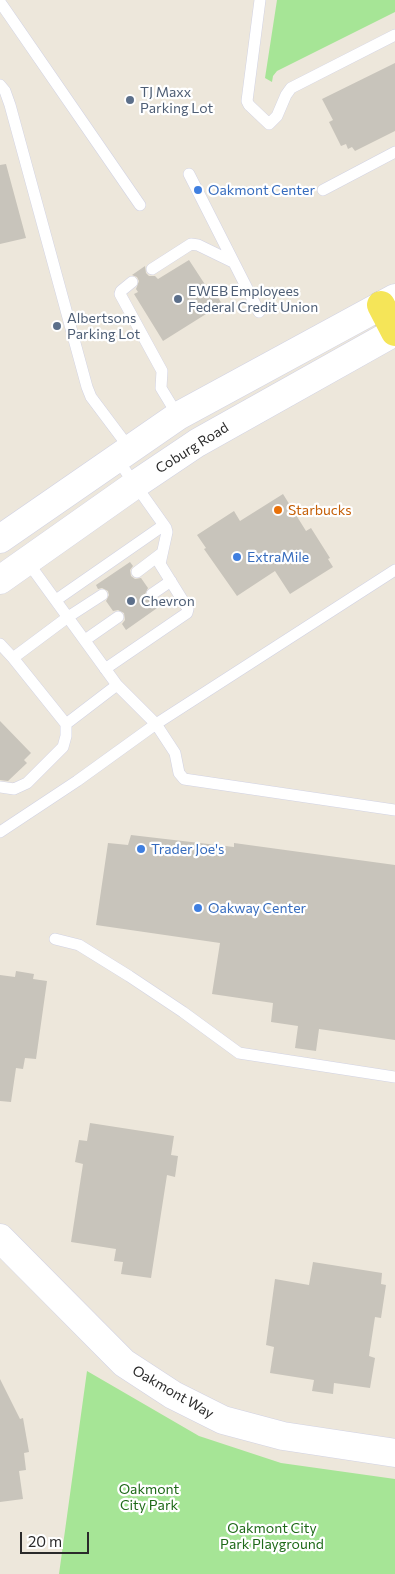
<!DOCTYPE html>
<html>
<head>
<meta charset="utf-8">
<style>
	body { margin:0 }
	#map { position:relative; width:395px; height:1574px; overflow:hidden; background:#ede7db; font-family:Commissioner,sans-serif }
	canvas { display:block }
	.scale { position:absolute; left:20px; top:1532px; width:69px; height:22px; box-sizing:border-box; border:2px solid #2a2a2a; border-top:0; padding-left:6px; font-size:15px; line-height:18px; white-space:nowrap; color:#2a2a2a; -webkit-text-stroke:4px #fff; paint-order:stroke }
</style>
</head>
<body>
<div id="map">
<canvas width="395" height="1574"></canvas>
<div class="scale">20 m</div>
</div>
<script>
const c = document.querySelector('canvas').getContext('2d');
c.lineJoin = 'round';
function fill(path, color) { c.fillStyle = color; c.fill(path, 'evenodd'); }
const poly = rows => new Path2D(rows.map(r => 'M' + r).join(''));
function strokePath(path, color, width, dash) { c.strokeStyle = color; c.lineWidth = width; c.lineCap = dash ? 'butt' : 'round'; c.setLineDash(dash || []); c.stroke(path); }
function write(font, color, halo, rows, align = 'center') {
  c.font = font + ' Commissioner,sans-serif'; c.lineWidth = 4.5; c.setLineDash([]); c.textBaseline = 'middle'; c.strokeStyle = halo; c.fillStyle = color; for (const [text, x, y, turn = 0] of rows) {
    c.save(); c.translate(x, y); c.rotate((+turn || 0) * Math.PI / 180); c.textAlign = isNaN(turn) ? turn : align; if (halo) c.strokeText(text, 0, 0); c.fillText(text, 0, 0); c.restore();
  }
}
fill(poly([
	[277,0,395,0,395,12,277,71,273,76,272,82,265,78],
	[87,1371,199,1436,281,1463,395,1479,395,1574,59,1574]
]), '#a6e596');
fill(poly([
	[395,63,395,131,355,151,352,147,348,149,346,144,341,146,329,122,333,120,322,99],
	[6,164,26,238,0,244,0,165],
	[189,260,206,286,210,284,222,304,163,341,134,294,138,292,136,289,139,281,137,277,132,275,145,266,146,273,149,276,155,276,158,279],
	[283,494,306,531,311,528,330,558,328,559,333,567,290,594,275,571,237,596,204,549,206,548,197,535,234,511,240,521],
	[130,562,133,566,130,570,131,576,135,579,141,578,148,588,145,594,146,599,152,601,156,600,160,606,126,630,122,624,125,620,124,613,118,610,113,611,106,601,109,595,108,591,102,588,98,589,96,585],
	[0,721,31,753,24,760,27,763,8,781,0,780],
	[131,835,234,847,234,843,395,865,395,1040,319,1029,316,1051,295,1048,298,1026,271,1022,273,1003,212,994,220,943,96,925,108,843,128,845],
	[16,971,34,974,33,979,47,981,36,1059,25,1058,23,1069,16,1068,11,1102,0,1101,0,975,15,977],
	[90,1123,174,1136,171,1155,178,1156,175,1177,167,1175,151,1278,121,1274,123,1262,114,1261,116,1249,71,1242,83,1164,75,1162,79,1140,87,1141],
	[313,1262,382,1273,381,1284,386,1285,381,1318,375,1317,369,1356,375,1358,370,1388,334,1383,333,1394,312,1391,314,1380,270,1373,274,1347,266,1345,275,1279,309,1285],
	[0,1379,20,1419,23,1418,29,1452,24,1453,26,1470,19,1471,23,1499,0,1502]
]), '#c8c4bb');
const service = poly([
	[260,0,247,101,249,105,269,124,277,116,286,95,291,88,395,35],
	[0,2,140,205],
	[0,85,5,91,10,105,87,387,91,397,130,449],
	[189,174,259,312],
	[323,190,395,152],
	[152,269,191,244,198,245,233,262],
	[132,282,121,291,120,294,162,371,161,388,178,416],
	[27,561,117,685,156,724,175,753,179,773,184,779,395,810],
	[137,572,162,553],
	[152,594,171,581],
	[56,600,164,525],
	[85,640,118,617],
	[0,644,13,658,66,724,117,685],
	[13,658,68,617,102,595],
	[105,669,184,615,187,613,188,609,160,564,167,532,166,528,117,459],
	[0,787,14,789,27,783,63,747,66,736,66,724],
	[0,832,77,781,156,724,395,570],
	[55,939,79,945,129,976,183,1012,239,1053,395,1077]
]);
const tertiary = poly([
	[0,1238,124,1363,173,1395,223,1420,283,1436,395,1453]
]);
const secondary = poly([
	[0,539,178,416,395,298],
	[0,580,136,484,197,443,395,332]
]);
const primary = poly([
	[381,305,395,332]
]);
strokePath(service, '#d1d2e3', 12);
strokePath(tertiary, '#d1d2e3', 29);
strokePath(secondary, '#d1d2e3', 29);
strokePath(primary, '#c8c8c8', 29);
strokePath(service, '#fff', 11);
strokePath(tertiary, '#fff', 28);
strokePath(secondary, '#fff', 28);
strokePath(primary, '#f5e558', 28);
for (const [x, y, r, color] of [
	[130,100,5,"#5c6f8a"],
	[198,190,5,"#3f7fe0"],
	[178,299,5,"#5c6f8a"],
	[57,326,5,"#5c6f8a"],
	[278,510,5,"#e8710a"],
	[237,557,5,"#3f7fe0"],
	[131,601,5,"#5c6f8a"],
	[141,849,5,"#3f7fe0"],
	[198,908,5,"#3f7fe0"]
]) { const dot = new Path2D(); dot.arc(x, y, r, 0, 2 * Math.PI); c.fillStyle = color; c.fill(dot); strokePath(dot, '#fff', 2); }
write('14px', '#4e5e75', '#fff', [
	["TJ Maxx",140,92],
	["Parking Lot",140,108],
	["EWEB Employees",188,291],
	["Federal Credit Union",188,307],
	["Albertsons",67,318],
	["Parking Lot",67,334],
	["Chevron",141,601]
], 'left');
write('14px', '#366cbe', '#fff', [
	["Oakmont Center",208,190],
	["ExtraMile",247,557],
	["Trader Joe's",151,849],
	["Oakway Center",208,908]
], 'left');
write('14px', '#2a2a2a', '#fff', [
	["Coburg Road",192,448,-32],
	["Oakmont Way",173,1392,30]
]);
write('14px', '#c56008', '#fff', [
	["Starbucks",288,510]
], 'left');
write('14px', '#1e6918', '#fff', [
	["Oakmont",149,1489],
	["City Park",149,1505],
	["Oakmont City",272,1528],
	["Park Playground",272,1544]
]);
</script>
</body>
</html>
